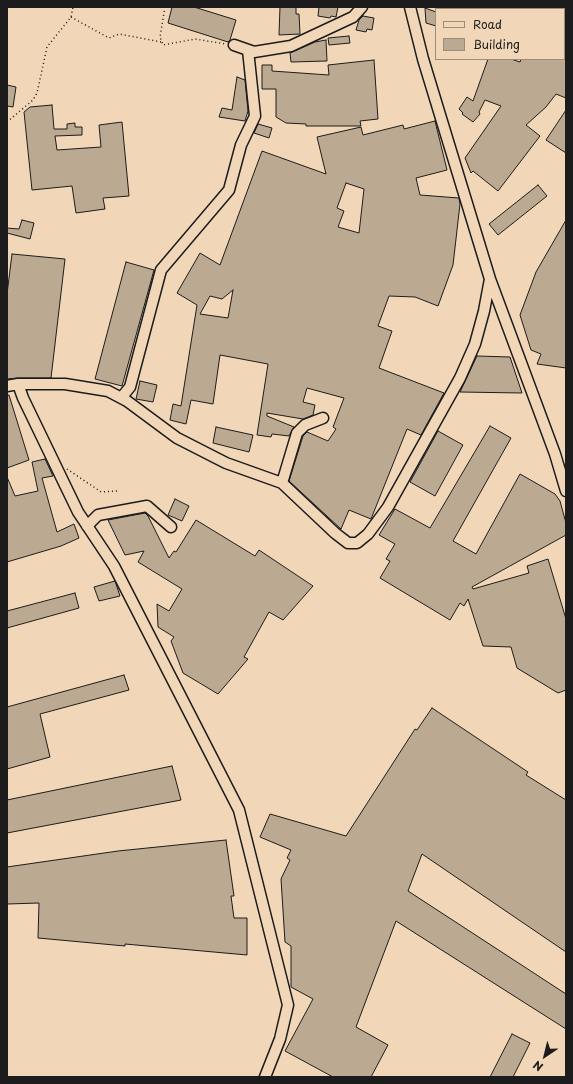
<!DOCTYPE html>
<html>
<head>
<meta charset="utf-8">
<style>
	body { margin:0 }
	#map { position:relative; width:573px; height:1084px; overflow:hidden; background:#f1d7b8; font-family:"Playpen Sans",sans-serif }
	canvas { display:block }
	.frame { position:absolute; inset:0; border:8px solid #1c1c1c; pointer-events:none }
	.legend { position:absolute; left:435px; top:8px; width:130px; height:52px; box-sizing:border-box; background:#f1d7b8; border:1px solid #9c8c7a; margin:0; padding:5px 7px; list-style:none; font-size:12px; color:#1c1c1c }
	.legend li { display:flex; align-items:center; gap:8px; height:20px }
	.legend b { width:20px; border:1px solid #9c8c7a }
	.north { position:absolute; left:525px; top:1036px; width:40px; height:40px; -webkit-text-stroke:3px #f1d7b8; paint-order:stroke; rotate:215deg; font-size:11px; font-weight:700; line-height:16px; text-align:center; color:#1c1c1c }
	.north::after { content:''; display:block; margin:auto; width:14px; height:18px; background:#1c1c1c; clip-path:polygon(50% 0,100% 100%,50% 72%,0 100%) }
</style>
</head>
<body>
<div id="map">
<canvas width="573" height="1084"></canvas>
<div class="frame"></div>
<ul class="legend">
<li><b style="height:5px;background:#f1d7b8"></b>Road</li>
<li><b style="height:11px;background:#bca992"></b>Building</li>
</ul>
<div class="north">N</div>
</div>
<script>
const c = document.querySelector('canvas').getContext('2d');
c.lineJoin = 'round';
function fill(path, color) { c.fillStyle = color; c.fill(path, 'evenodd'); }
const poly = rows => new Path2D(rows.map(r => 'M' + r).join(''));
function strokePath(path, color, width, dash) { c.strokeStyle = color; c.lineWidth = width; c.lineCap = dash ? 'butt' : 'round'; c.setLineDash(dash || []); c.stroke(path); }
const building = poly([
	[172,7,194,7,236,20,230,40,228,42,168,23,172,7],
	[280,7,296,7,296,14,299,14,300,34,279,35,280,7],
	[319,7,338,7,336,17,331,16,330,18,318,16,319,7],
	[425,8,436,12,436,26,426,23,425,8],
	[363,16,374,18,372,30,367,29,366,32,356,30,359,20,363,16],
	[349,36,350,43,329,45,328,38,349,36],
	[326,40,327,61,291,62,290,53,315,42,326,40],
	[488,59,511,59,520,62,521,59,566,59,566,98,556,94,546,107,526,125,540,136,498,191,473,171,471,173,465,158,501,106,485,100,479,112,480,114,473,122,462,114,463,113,459,109,467,97,473,101,488,59],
	[374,60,378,119,360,121,361,126,306,126,306,124,286,123,276,117,276,89,262,89,262,65,272,65,272,71,329,75,328,65,374,60],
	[237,77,245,80,248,111,245,121,219,117,222,108,232,110,237,77],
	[7,85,16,87,13,107,7,106,7,85],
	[52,105,54,129,67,129,67,124,75,123,75,127,82,127,82,135,55,136,57,150,101,147,99,125,122,122,129,196,103,198,105,209,76,213,72,186,32,190,24,112,30,107,52,105],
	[566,110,566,153,546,140,566,110],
	[435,121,447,170,416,178,420,195,459,198,460,204,453,265,438,306,415,297,389,296,378,326,392,331,379,368,444,393,421,435,407,429,371,519,349,510,341,529,289,481,303,436,307,432,328,441,336,429,333,427,344,398,307,388,303,402,315,405,313,415,303,419,267,413,267,416,294,427,289,436,272,434,271,437,257,435,268,364,220,355,213,404,191,400,186,424,170,420,173,404,181,406,197,305,177,293,200,253,220,265,262,151,326,174,317,137,361,127,363,135,403,125,404,129,435,121],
	[346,183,364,189,359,233,338,227,344,211,337,208,346,183],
	[233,290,228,318,200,314,210,296,222,299,233,290],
	[258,124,272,128,269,138,254,133,258,124],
	[538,185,547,196,498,235,489,224,538,185],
	[22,220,34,223,30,239,7,233,7,228,19,229,22,220],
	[566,220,566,368,537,364,541,354,531,350,520,315,536,272,566,220],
	[12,254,65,259,51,378,18,378,7,379,7,294,12,254],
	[126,262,154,270,122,386,95,379,126,262],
	[477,356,510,357,522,393,460,392,477,356],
	[140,381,157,385,153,402,136,399,140,381],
	[7,395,9,395,29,460,7,468,7,395],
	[490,426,511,438,453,541,476,554,520,474,555,494,560,501,566,523,566,535,472,587,473,589,529,573,527,566,548,559,566,619,566,690,558,693,517,668,511,647,483,646,468,599,464,606,460,603,450,620,380,578,390,561,386,559,395,544,379,535,395,509,430,528,490,426],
	[216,427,253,435,249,452,213,443,216,427],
	[438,431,463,445,435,496,410,482,438,431],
	[45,459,53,476,42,478,57,532,74,524,79,538,61,546,7,562,7,477,15,496,38,491,32,462,45,459],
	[175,499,189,506,182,521,168,515,175,499],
	[145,513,148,516,169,558,174,551,176,552,196,520,255,556,259,550,313,586,283,620,269,612,244,657,248,659,218,694,183,673,171,641,174,637,158,627,157,604,169,611,182,589,138,562,144,551,125,555,108,520,145,513],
	[115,581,120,596,99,601,94,587,115,581],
	[75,593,79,608,7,628,7,611,75,593],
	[124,675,129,690,40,714,50,757,7,769,7,707,124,675],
	[432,708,528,772,526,775,566,800,566,952,422,854,408,891,566,994,566,1029,396,921,356,1027,388,1045,371,1077,333,1077,285,1051,313,999,291,987,291,946,285,942,281,879,290,860,287,858,291,850,260,837,270,814,346,836,415,729,417,730,432,708],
	[172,766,181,800,7,833,7,800,172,766],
	[226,840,234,896,231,896,234,918,247,918,247,955,125,944,125,946,38,938,39,903,7,904,7,867,118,851,226,840],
	[512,1034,530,1043,513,1077,490,1077,512,1034]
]);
fill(building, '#bca992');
strokePath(building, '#1c1c1c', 1);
const minor = poly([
	[410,7,423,59,490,279,555,454,566,491],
	[234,45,254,52,291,46,353,17,362,7],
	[18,384,23,398,78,512,114,566,239,810,288,1005,280,1039,265,1077],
	[7,386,18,384,65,384,108,391,127,401,177,438,226,463,282,483,335,533,348,543,357,543,368,534,388,507,460,378,475,344,484,311,490,279],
	[121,398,130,387,161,270,229,190,241,145,255,116,248,50],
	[282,483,297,433,305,425,323,418],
	[87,526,98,515,147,506,171,527]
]);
strokePath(minor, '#1c1c1c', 13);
strokePath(poly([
	[165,7,160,37,163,45,195,39,226,44],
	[71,17,109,38,119,34,161,42],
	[7,122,33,100,37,93,47,47,71,17,73,7],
	[67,469,101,492,117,491]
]), '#1c1c1c', 1.5, [1, 3]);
strokePath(minor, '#f1d7b8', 10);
</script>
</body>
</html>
